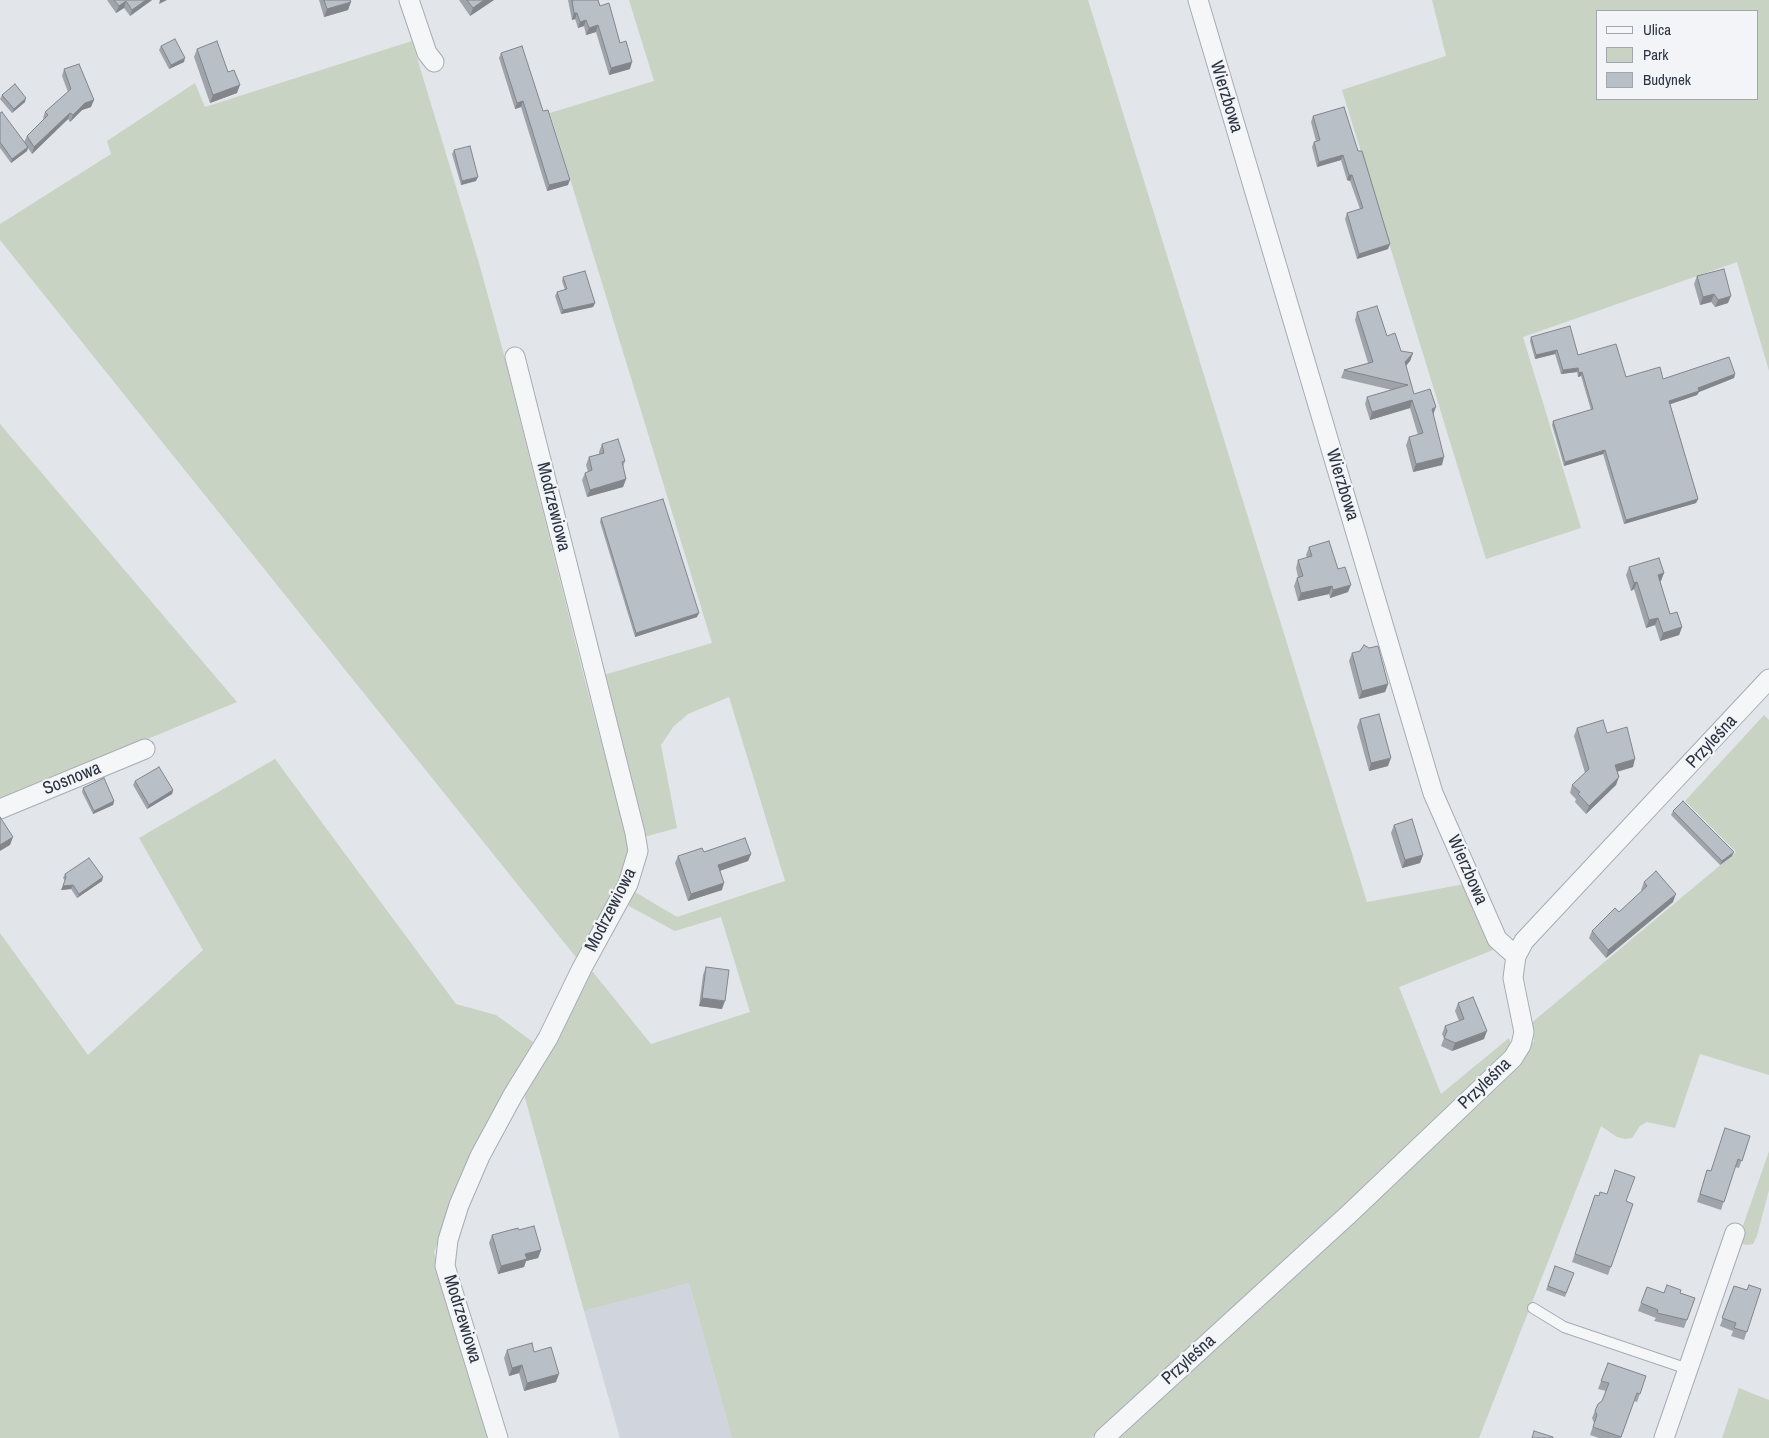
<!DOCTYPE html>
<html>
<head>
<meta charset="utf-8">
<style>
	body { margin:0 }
	#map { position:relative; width:1769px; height:1438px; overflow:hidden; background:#e2e5ea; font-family:"Archivo Narrow",sans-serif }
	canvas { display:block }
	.legend { position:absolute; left:1596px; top:10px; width:162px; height:90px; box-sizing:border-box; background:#f2f4f7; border:1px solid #a2a7ae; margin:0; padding:6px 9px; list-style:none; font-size:15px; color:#2b3341 }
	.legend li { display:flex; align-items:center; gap:10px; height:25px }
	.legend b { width:25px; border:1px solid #a2a7ae }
</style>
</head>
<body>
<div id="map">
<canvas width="1769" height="1438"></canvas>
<ul class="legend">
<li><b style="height:6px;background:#f5f6f8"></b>Ulica</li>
<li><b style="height:14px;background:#c8d3c3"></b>Park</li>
<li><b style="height:14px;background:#b9bfc7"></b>Budynek</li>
</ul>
</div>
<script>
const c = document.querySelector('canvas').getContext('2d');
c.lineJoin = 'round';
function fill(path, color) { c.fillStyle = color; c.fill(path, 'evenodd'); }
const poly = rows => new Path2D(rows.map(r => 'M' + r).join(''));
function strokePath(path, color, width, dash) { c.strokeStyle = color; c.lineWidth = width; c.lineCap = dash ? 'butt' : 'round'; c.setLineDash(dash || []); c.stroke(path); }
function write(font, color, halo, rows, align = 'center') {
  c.font = font + ' "Archivo Narrow",sans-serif'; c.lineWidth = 4.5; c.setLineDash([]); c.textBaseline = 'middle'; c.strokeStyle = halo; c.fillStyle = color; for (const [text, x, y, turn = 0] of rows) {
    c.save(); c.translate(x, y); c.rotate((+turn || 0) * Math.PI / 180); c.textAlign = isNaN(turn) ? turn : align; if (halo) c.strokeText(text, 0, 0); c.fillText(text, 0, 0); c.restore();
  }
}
fill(poly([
	[689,1283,732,1438,620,1438,584,1311]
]), '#d0d4dc');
fill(poly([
	[629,0,1088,0,1367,902,1465,884,1493,950,1399,987,1441,1094,1509,1038,1512,1048,1425,1133,1091,1438,732,1438,689,1283,584,1311,522,1087,592,971,651,1044,750,1012,721,917,675,931,627,905,635,892,677,917,785,881,729,697,688,714,673,727,661,745,677,828,644,837,604,675,712,643,550,113,654,81],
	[1432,0,1769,0,1769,371,1737,262,1523,337,1581,528,1486,559,1342,90,1446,56],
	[1598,11,1758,11,1758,99,1598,99],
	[412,41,479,263,503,351,585,681,633,860,579,961,0,240,0,224,111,154,107,141,195,83,205,107],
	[0,424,237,702,0,800],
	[1764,715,1769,720,1769,1075,1700,1054,1675,1128,1647,1122,1640,1126,1632,1138,1625,1139,1617,1137,1601,1126,1479,1438,1116,1438,1516,1061,1534,1041,1529,1025,1736,852,1685,801],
	[275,759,456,1004,496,1015,533,1042,471,1154,434,1252,490,1438,0,1438,0,933,88,1055,203,950,139,838],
	[1769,1151,1769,1190,1757,1236,1753,1244,1747,1245,1737,1243],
	[1739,1388,1769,1400,1769,1438,1722,1438]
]), '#c8d3c3');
const service = poly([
	[1533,1308,1564,1327,1688,1369]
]);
const minor = poly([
	[409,0,427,53,434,62],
	[1198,0,1433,793,1497,939,1516,956],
	[0,809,145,749],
	[498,1438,445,1266,448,1240,459,1205,480,1156,513,1095,548,1038,582,968,628,884,638,851,635,833,515,357],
	[1104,1438,1349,1214,1513,1058,1521,1045,1524,1032,1513,978,1516,956,1524,941,1769,679],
	[1664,1438,1735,1233]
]);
strokePath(service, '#a7acb4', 12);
strokePath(minor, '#a7acb4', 21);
strokePath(service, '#f5f6f8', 10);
strokePath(minor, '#f5f6f8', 19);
fill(poly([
	[107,0,152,0,130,16,124,8,116,13],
	[319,0,350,0,348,10,324,17],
	[459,0,494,0,470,16],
	[568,0,598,0,600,6,620,43,630,69,609,75,596,32,586,35,584,26,578,28,575,19,572,20],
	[161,46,184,62,169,69,159,50],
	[197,49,237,93,210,103,194,57],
	[501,53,543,111,568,185,547,191,521,107,515,109,499,58],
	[64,69,91,107,82,110,70,122,68,119,32,154,28,148,27,151,11,163,0,148,0,113,24,142,27,136,44,119,43,118,45,112,68,92,62,76],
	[2,95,25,102,12,113,0,99],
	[1344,107,1388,249,1357,259,1345,219,1347,213,1360,209,1350,181,1347,180,1341,160,1317,167,1312,147,1314,142,1316,141,1311,122,1313,116],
	[454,150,476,181,461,185,452,154],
	[1697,276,1728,303,1715,307,1711,302,1700,305,1694,284],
	[563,277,595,303,593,307,561,314,555,296,557,292,565,290,562,281],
	[1357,312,1387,336,1401,351,1413,353,1410,361,1406,366,1414,394,1433,414,1442,465,1413,472,1406,445,1409,437,1418,435,1410,408,1370,420,1365,404,1367,397,1392,390,1341,378,1344,370,1368,363,1355,320],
	[1531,337,1578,355,1626,377,1663,379,1735,374,1734,378,1699,392,1697,395,1670,404,1698,499,1696,503,1624,524,1603,454,1564,466,1552,425,1553,421,1591,410,1581,376,1578,377,1577,372,1561,374,1555,354,1535,359,1530,341],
	[602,444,625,461,623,467,626,479,623,487,587,497,582,480,585,473,588,472,586,465,589,457,599,454,599,452],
	[601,518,697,617,635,637,600,522],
	[1309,547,1338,569,1348,592,1330,598,1329,594,1298,601,1294,586,1297,578,1298,577,1296,568,1298,560,1307,558,1306,555],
	[1629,567,1664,573,1660,581,1670,614,1682,627,1679,635,1660,641,1655,625,1646,628,1634,589,1631,591,1626,575],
	[1352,653,1388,684,1385,692,1359,699,1349,661],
	[1360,719,1388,766,1369,771,1357,727],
	[1577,728,1607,733,1633,767,1617,772,1616,785,1586,814,1575,802,1576,799,1570,793,1572,785,1585,773,1574,736],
	[135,781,173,790,172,794,147,809,133,785],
	[83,788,114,801,113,805,93,814,82,792],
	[1673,811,1732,856,1720,865,1671,815],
	[1394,825,1423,855,1420,863,1402,868,1391,833],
	[704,852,751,854,748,861,720,871,722,890,688,901,675,863,678,856],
	[65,874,102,881,77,898,71,889,61,890,65,881,63,878],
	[1644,882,1673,902,1606,958,1589,938,1592,931,1619,912,1642,891,1641,890],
	[706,967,722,1009,699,1006,703,975],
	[1458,1003,1484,1039,1452,1051,1441,1046,1444,1038,1442,1034,1445,1026,1459,1021,1455,1011],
	[1750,1136,1739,1168,1735,1167,1721,1210,1697,1202,1707,1170,1710,1171],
	[1595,1195,1626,1201,1633,1204,1608,1275,1572,1262],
	[519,1230,541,1250,538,1258,526,1261,524,1267,498,1274,489,1243,492,1235],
	[1555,1266,1574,1273,1565,1297,1546,1290],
	[1734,1286,1747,1290,1761,1289,1744,1340,1731,1336,1733,1331,1720,1326],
	[1647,1287,1664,1293,1680,1293,1695,1298,1684,1328,1654,1321,1656,1318,1638,1311],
	[507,1350,534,1352,556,1382,524,1391,519,1373,509,1376,504,1358],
	[1608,1363,1646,1376,1637,1402,1634,1401,1621,1438,1599,1438,1590,1435,1594,1423,1592,1418,1598,1404,1602,1401,1606,1391,1598,1389]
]), '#9fa4ab');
fill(poly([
	[146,0,152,0,130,16,132,10],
	[160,0,167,0,159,4],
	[484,0,494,0,470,16,473,8],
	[126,1,124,8,116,13,119,6],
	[351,2,348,10,324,17,327,9],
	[574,13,577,13,575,19,572,20],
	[586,20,584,26,578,28,580,22],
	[598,25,596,32,586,35,589,28],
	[185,58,184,62,169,69,171,65],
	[632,62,630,69,609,75,611,68],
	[240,85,237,93,210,103,213,95],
	[26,98,25,102,12,113,14,109],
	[94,100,91,107,82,110,70,122,73,115,85,103],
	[523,101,521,107,515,109,517,103],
	[70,113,68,119,32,154,34,147],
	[28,147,27,151,11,163,12,159],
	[1343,155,1341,160,1317,167,1319,162],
	[1349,175,1352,175,1350,181,1347,180],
	[478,177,476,181,461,185,462,181],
	[570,180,568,185,547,191,549,185],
	[1390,244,1388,249,1357,259,1359,254],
	[1714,294,1711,302,1700,305,1703,297],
	[1731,296,1728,303,1715,307,1718,300],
	[595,303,593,307,561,314,563,310],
	[1557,350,1555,354,1535,359,1536,355],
	[1413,353,1410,361,1402,370,1405,362],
	[1578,368,1577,372,1561,374,1563,370],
	[1582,372,1581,376,1578,377,1579,373],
	[1735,374,1734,378,1699,392,1697,395,1668,405,1669,401,1698,388],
	[1412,400,1410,408,1370,420,1372,412],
	[1436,407,1433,415,1432,409],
	[1605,450,1603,454,1564,466,1565,462],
	[1444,457,1442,465,1413,472,1416,464],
	[626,479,623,487,587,497,590,490],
	[1698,499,1696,503,1624,524,1626,520],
	[1664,573,1661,581,1656,583,1658,575],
	[1637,582,1634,589,1631,591,1634,583],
	[1351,585,1348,592,1330,598,1333,590],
	[1332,586,1329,594,1298,601,1301,593],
	[699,613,697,617,635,637,636,633],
	[1658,618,1655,625,1646,628,1649,620],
	[1682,627,1679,635,1660,641,1663,633],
	[1388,684,1385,692,1359,699,1362,691],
	[1391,758,1388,766,1369,771,1371,763],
	[1635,759,1633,767,1612,773,1615,765],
	[1619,777,1616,785,1586,814,1589,806],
	[173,790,172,794,147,809,149,805],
	[114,801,113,805,93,814,94,811],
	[13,837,10,845,0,851,0,845],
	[1734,852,1732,856,1720,865,1722,861],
	[751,854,748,861,716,872,718,865],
	[1423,855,1420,863,1402,868,1405,860],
	[103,877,102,881,77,898,79,894],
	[724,883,722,890,688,901,691,894],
	[73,885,71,889,61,890,63,886],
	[1676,894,1673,902,1606,958,1608,950],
	[702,998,725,1001,722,1009,699,1006],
	[1487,1031,1484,1039,1452,1051,1455,1043],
	[541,1250,538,1258,526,1261,524,1267,498,1274,501,1266,525,1254],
	[522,1365,519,1373,509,1376,512,1368],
	[559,1374,556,1382,524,1391,527,1383]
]), '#82868b');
const building = poly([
	[114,0,146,0,132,10,126,1,119,6,114,0],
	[324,0,350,0,351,2,327,9,324,0],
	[467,0,484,0,473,8,467,0],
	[572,0,598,0,600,6,609,3,620,43,626,41,632,62,611,68,598,25,589,28,586,20,580,22,577,13,574,13,572,0],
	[175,39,185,58,171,65,161,46,175,39],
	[217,41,228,72,234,70,240,85,213,95,197,49,217,41],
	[522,46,543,111,548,110,570,180,549,185,523,101,517,103,501,53,522,46],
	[79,64,94,100,85,103,73,115,70,113,34,147,27,136,48,115,45,112,71,89,64,69,79,64],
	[15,84,26,98,14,109,2,95,15,84],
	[1344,107,1358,151,1362,151,1390,244,1359,254,1347,213,1363,208,1352,175,1349,175,1343,155,1319,162,1314,142,1320,140,1313,116,1344,107],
	[2,112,28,147,12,159,0,142,0,113,2,112],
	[470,146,478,177,462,181,454,150,470,146],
	[1724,269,1731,296,1718,300,1714,294,1703,297,1697,276,1724,269],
	[585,271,595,303,563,310,557,292,567,289,563,277,585,271],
	[1377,306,1387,336,1395,333,1401,351,1413,353,1405,362,1414,394,1430,389,1436,407,1432,409,1444,457,1416,464,1409,437,1423,433,1412,400,1372,412,1367,397,1408,385,1344,370,1373,362,1357,312,1377,306],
	[1570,326,1578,355,1616,344,1626,377,1660,367,1663,379,1729,357,1735,374,1698,388,1699,391,1669,401,1698,499,1626,520,1605,450,1565,462,1553,421,1593,409,1582,372,1579,373,1578,368,1563,370,1557,350,1536,355,1531,337,1570,326],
	[618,439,625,461,622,462,626,479,590,490,585,473,592,470,589,457,604,453,602,444,618,439],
	[663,499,699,613,636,633,601,518,663,499],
	[1329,541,1338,569,1345,567,1351,585,1333,590,1332,586,1301,593,1297,578,1303,576,1298,560,1312,556,1309,547,1329,541],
	[1659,558,1664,573,1658,575,1670,614,1677,612,1682,627,1663,633,1658,618,1649,620,1637,582,1634,583,1629,567,1659,558],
	[1364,645,1369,648,1378,646,1388,684,1362,691,1352,653,1360,651,1364,645],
	[1379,714,1391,758,1371,763,1360,719,1379,714],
	[1603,720,1607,733,1627,727,1635,759,1615,765,1619,777,1589,806,1578,794,1580,792,1572,785,1589,769,1577,728,1603,720],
	[159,767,173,790,149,805,135,781,159,767],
	[104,778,114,801,94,811,83,788,104,778],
	[1683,801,1734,852,1722,861,1673,811,1683,801],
	[0,817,13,837,0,845,0,817],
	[1412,819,1423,855,1405,860,1394,825,1412,819],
	[745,838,751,854,718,865,724,883,691,894,678,856,702,848,704,852,745,838],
	[89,858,103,877,79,894,73,885,63,886,66,877,65,874,89,858],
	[1656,871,1676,894,1608,950,1592,931,1615,908,1619,912,1647,886,1644,882,1656,871],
	[706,967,729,970,725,1001,702,998,706,967],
	[1473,997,1487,1031,1455,1043,1444,1038,1447,1031,1445,1026,1464,1019,1458,1003,1473,997],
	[1725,1128,1750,1136,1742,1161,1738,1159,1724,1202,1700,1194,1707,1170,1711,1171,1725,1128],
	[1615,1170,1635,1177,1626,1201,1633,1204,1611,1267,1575,1254,1595,1195,1599,1196,1600,1192,1607,1194,1615,1170],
	[534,1226,541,1250,525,1254,527,1259,501,1266,492,1235,518,1228,519,1230,534,1226],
	[1555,1266,1574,1273,1566,1293,1548,1286,1555,1266],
	[1667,1285,1681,1290,1680,1293,1695,1298,1687,1320,1657,1313,1658,1310,1641,1303,1647,1287,1664,1293,1667,1285],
	[1749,1285,1761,1289,1747,1332,1734,1328,1736,1323,1722,1318,1734,1286,1747,1290,1749,1285],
	[532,1343,534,1352,551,1347,559,1374,527,1383,522,1365,512,1368,507,1350,532,1343],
	[1608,1363,1646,1376,1640,1394,1637,1393,1621,1437,1593,1427,1597,1415,1595,1411,1598,1404,1602,1401,1609,1383,1601,1381,1608,1363],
	[1534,1431,1553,1437,1553,1438,1532,1438,1534,1431]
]);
fill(building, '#b9bfc7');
strokePath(building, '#82868b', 1);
write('18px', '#2b3341', '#f2f4f7', [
	["Wierzbowa",1226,97,73],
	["Wierzbowa",1342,485,73],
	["Modrzewiowa",553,507,76],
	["Przyleśna",1712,742,-47],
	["Sosnowa",72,779,-22],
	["Wierzbowa",1467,870,66],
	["Modrzewiowa",611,910,-63],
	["Przyleśna",1485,1084,-44],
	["Modrzewiowa",462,1319,73],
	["Przyleśna",1189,1360,-42]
]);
</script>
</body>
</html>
